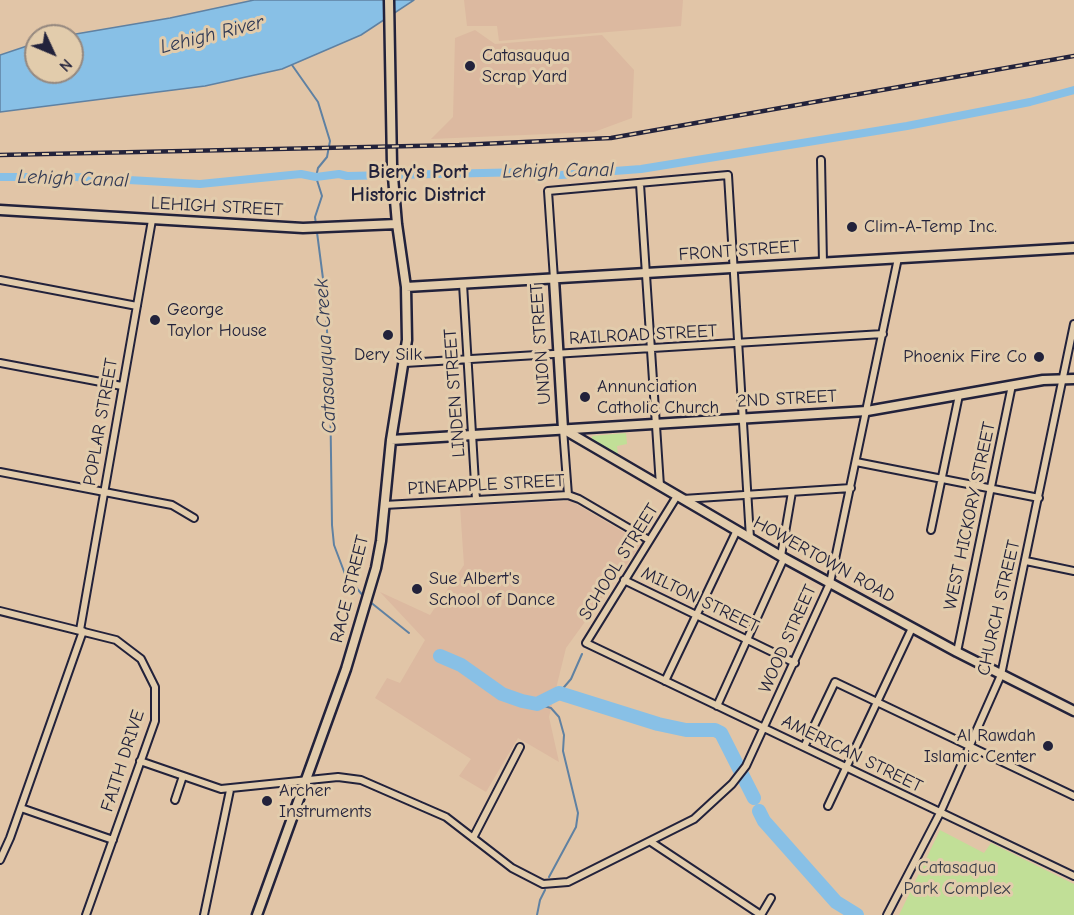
<!DOCTYPE html>
<html>
<head>
<meta charset="utf-8">
<style>
	body { margin:0 }
	#map { position:relative; width:1074px; height:915px; overflow:hidden; background:#e1c5a7; font-family:"Comic Neue",sans-serif }
	canvas { display:block }
	.north { position:absolute; left:24px; top:24px; width:60px; height:60px; box-sizing:border-box; background:#e2ccac; border:2px solid #95887f; border-radius:50%; rotate:134deg; font-size:16px; font-weight:700; line-height:24px; text-align:center; color:#22223b }
	.north::after { content:''; display:block; margin:auto; width:21px; height:27px; background:#22223b; clip-path:polygon(50% 0,100% 100%,50% 72%,0 100%) }
</style>
</head>
<body>
<div id="map">
<canvas width="1074" height="915"></canvas>
<div class="north">N</div>
</div>
<script>
const c = document.querySelector('canvas').getContext('2d');
c.lineJoin = 'round';
function fill(path, color) { c.fillStyle = color; c.fill(path, 'evenodd'); }
const poly = rows => new Path2D(rows.map(r => 'M' + r).join(''));
function strokePath(path, color, width, dash) { c.strokeStyle = color; c.lineWidth = width; c.lineCap = dash ? 'butt' : 'round'; c.setLineDash(dash || []); c.stroke(path); }
function write(font, color, halo, rows, align = 'center') {
  c.font = font + ' "Comic Neue",sans-serif'; c.lineWidth = 6; c.setLineDash([]); c.textBaseline = 'middle'; c.strokeStyle = halo; c.fillStyle = color; for (const [text, x, y, turn = 0] of rows) {
    c.save(); c.translate(x, y); c.rotate((+turn || 0) * Math.PI / 180); c.textAlign = isNaN(turn) ? turn : align; if (halo) c.strokeText(text, 0, 0); c.fillText(text, 0, 0); c.restore();
  }
}
fill(poly([
	[464,0,683,0,681,26,499,41,497,26,467,26],
	[475,30,495,44,602,35,634,70,632,118,594,132,431,139,453,117,455,38],
	[571,501,642,543,566,648,549,717,559,762,518,738,486,792,459,776,471,759,375,698,387,678,400,683,425,640,380,592,430,615,464,565,460,506]
]), '#dcb9a0');
fill(poly([
	[626,433,627,444,617,446,618,455,592,439,592,436],
	[940,830,984,853,991,843,1074,884,1074,915,899,915]
]), '#c1df97');
const water = poly([
	[254,0,414,0,361,35,282,69,205,86,0,112,0,55,36,43,36,72,72,72,72,36,64,36,170,18,254,0]
]);
fill(water, '#88c0e6');
strokePath(water, '#5f81a2', 1.5);
strokePath(poly([
	[292,65,318,102,330,141,327,157,318,168,316,177,322,196,315,217,325,294,330,385,332,525,334,545,345,574,364,597],
	[369,601,409,633],
	[559,693,571,679,582,654],
	[537,704,551,708,559,717,564,735,563,751,578,813,576,827,549,877],
	[537,915,540,900,545,890]
]), '#5f81a2', 2);
strokePath(poly([
	[0,177,75,177,200,184,301,174,316,177,339,174,347,176,528,172,561,175,641,169,907,126,1030,102,1074,90]
]), '#88c0e6', 8);
strokePath(poly([
	[440,656,461,665,502,694,522,701,537,704,559,693,658,724,686,730,715,730,721,733,754,798],
	[759,811,764,821,836,902,857,915]
]), '#88c0e6', 14);
const street = poly([
	[821,160,823,263],
	[640,184,660,486],
	[554,279,548,191,728,175,750,538],
	[0,280,137,306],
	[463,284,476,500],
	[0,363,122,386],
	[405,363,883,334],
	[563,429,568,495],
	[856,462,1039,498],
	[0,472,172,505,194,518],
	[677,496,586,643,1074,876],
	[683,499,851,488],
	[384,505,568,495,579,499,649,540],
	[931,530,959,395],
	[781,556,792,492],
	[1026,561,1074,571],
	[624,580,795,663],
	[0,611,116,640,141,659,155,687,155,721,86,915],
	[80,630,152,220],
	[957,652,1012,385],
	[665,681,737,530],
	[717,706,784,558],
	[804,747,835,682,1074,796],
	[140,761,221,789,338,777,361,780,446,817,512,868,543,884,568,882,694,819,732,784,746,766,830,583,898,258],
	[175,800,183,776],
	[828,806,912,628],
	[21,808,113,840],
	[473,838,520,747],
	[651,842,761,915],
	[0,860,10,838,83,631],
	[204,915,230,790],
	[761,915,771,898],
	[887,915,940,813,1001,675,1074,324]
]);
const secondary = poly([
	[0,210,303,228,397,224],
	[554,279,563,429,784,558,957,652,1074,711],
	[406,287,1074,248],
	[391,440,867,411,1043,380,1074,379],
	[257,915,346,669,376,568,381,541,391,440,407,340,406,287,397,224,392,165,389,0]
]);
strokePath(street, '#22223b', 10);
strokePath(secondary, '#22223b', 13);
strokePath(street, '#e2ccac', 6);
strokePath(secondary, '#e2ccac', 8);
const rail = poly([
	[0,155,459,145,611,138,1074,56]
]);
strokePath(rail, '#22223b', 4.5);
strokePath(rail, '#e2ccac', 2, [7]);
for (const [x, y, r, color] of [
	[470,66,6,"#22223b"],
	[852,227,6,"#22223b"],
	[155,320,6,"#22223b"],
	[388,335,6,"#22223b"],
	[1039,357,6,"#22223b"],
	[585,397,6,"#22223b"],
	[417,589,6,"#22223b"],
	[1048,746,6,"#22223b"],
	[267,801,6,"#22223b"]
]) { const dot = new Path2D(); dot.arc(x, y, r, 0, 2 * Math.PI); c.fillStyle = color; c.fill(dot); strokePath(dot, '#e2ccac', 2); }
write('18px', '#22223b', '#e2ccac', [
	["Catasauqua",482,56],
	["Scrap Yard",482,77],
	["Clim-A-Temp Inc.",864,227],
	["George",167,310],
	["Taylor House",167,331],
	["Dery Silk",388,355,"center"],
	["Phoenix Fire Co",1027,357,"right"],
	["Annunciation",597,387],
	["Catholic Church",597,408],
	["Sue Albert's",429,579],
	["School of Dance",429,600],
	["Al Rawdah",1036,736,"right"],
	["Islamic Center",1036,757,"right"],
	["Archer",279,791],
	["Instruments",279,812]
], 'left');
write('18px', '#22223b', '#e2ccac', [
	["LEHIGH STREET",217,207,3],
	["FRONT STREET",739,251,-4],
	["RAILROAD STREET",643,335,-3],
	["UNION STREET",541,344,-94],
	["LINDEN STREET",455,393,-94],
	["2ND STREET",787,399,-3],
	["POPLAR STREET",101,422,-80],
	["PINEAPPLE STREET",486,485,-3],
	["WEST HICKORY STREET",970,516,-78],
	["HOWERTOWN ROAD",824,560,29],
	["SCHOOL STREET",619,562,-58],
	["RACE STREET",350,589,-76],
	["MILTON STREET",700,600,26],
	["CHURCH STREET",999,608,-77],
	["WOOD STREET",788,639,-66],
	["AMERICAN STREET",852,754,26],
	["FAITH DRIVE",123,761,-72]
]);
write('18px', '#3a3e49', '#e2ccac', [
	["Catasaqua",957,868],
	["Park Complex",957,889]
]);
write('italic 20px', '#313a55', '#e2ccac', [
	["Lehigh River",212,35,-14],
	["Lehigh Canal",558,171,-1],
	["Lehigh Canal",73,179,2],
	["Catasauqua Creek",326,356,-93]
]);
write('bold 20px', '#22223b', '#e2ccac', [
	["Biery's Port",418,172],
	["Historic District",418,195]
]);
</script>
</body>
</html>
